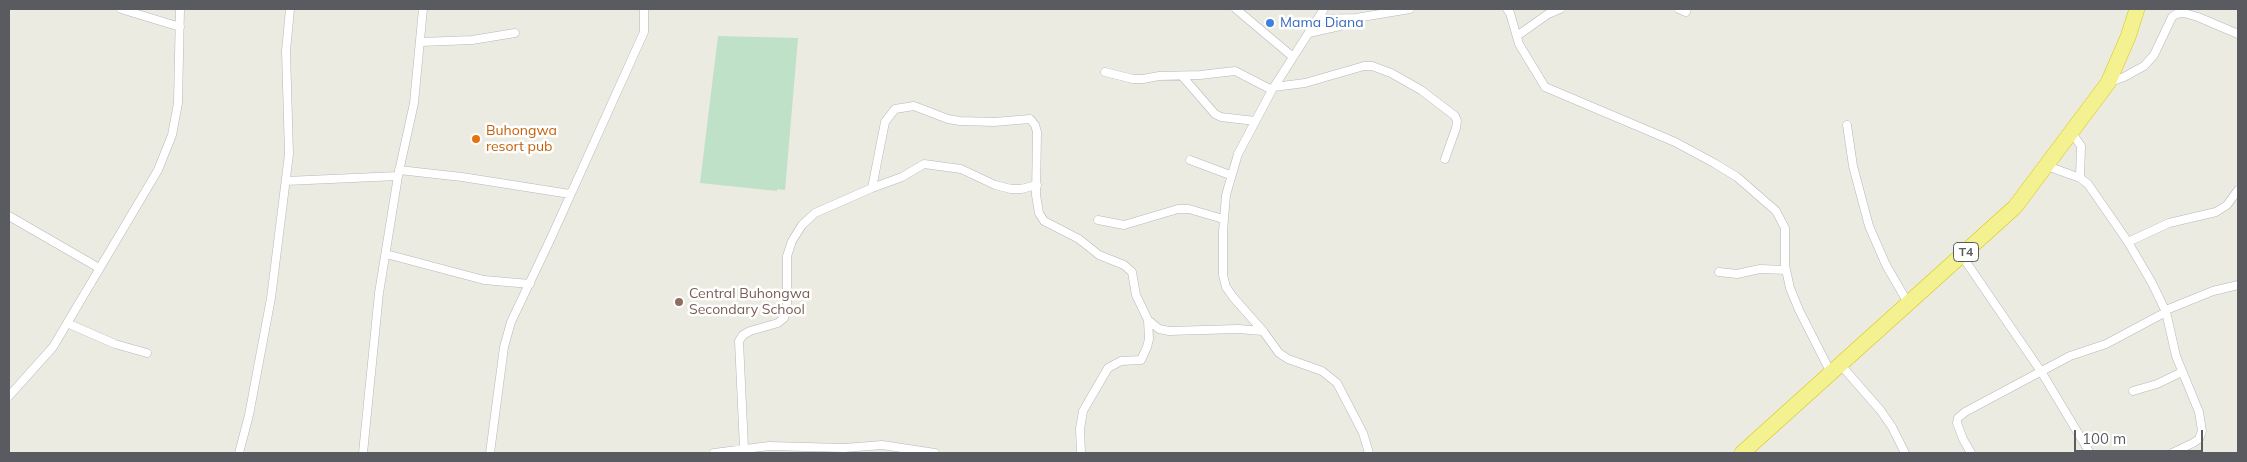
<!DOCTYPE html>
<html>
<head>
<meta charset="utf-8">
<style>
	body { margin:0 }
	#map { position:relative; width:2247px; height:462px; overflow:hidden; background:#ebebe1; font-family:Mulish,sans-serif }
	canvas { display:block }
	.frame { position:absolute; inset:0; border:10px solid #595b60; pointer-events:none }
	.scale { position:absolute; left:2074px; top:430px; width:129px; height:22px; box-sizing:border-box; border:2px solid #595b60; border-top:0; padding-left:6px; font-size:15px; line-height:18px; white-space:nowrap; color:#595b60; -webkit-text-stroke:4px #fff; paint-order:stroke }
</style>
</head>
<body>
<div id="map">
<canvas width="2247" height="462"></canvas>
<div class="frame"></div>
<div class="scale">100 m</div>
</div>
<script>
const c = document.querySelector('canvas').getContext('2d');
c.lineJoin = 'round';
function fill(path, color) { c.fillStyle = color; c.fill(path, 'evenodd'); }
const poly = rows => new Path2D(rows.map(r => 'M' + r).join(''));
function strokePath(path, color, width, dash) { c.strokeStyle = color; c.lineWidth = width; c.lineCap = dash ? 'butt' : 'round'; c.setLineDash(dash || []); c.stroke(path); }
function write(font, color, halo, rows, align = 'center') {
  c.font = font + ' Mulish,sans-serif'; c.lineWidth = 5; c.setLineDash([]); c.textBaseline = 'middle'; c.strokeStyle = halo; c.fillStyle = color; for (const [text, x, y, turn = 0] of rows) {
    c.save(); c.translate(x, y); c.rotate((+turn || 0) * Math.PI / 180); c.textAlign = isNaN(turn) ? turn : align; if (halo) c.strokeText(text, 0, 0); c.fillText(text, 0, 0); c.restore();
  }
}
fill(poly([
	[718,36,798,38,785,190,777,189,777,191,700,183]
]), '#bfe1c7');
const street = poly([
	[121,9,180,27],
	[1236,9,1293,57],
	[1324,9,1272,90,1238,154,1226,195,1223,232,1223,275,1226,287,1233,297,1263,331,1279,353,1288,359,1322,371,1337,383,1363,433,1369,453],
	[1507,9,1510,13,1519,44,1545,87,1675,142,1714,163,1737,177,1776,211,1785,228,1785,265,1790,288,1799,310,1831,373],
	[1679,9,1686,12],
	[1318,19,1356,18,1410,9],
	[1309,33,1340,26],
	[1517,36,1548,14,1560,9],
	[421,42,472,40,515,33],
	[1105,72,1133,79,1143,79,1159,76,1200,75,1235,71,1272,90],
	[1182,76,1215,114,1221,117,1255,121],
	[2110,82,2124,77,2144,66,2154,55,2172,17,2176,14,2184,13,2198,17,2238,34],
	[1274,87,1305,83,1364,66,1372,66,1391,73,1421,90,1455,116,1457,121,1456,128,1445,159],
	[1847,125,1853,166,1869,226,1886,265,1908,303],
	[2072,133,2081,146,2080,178],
	[1190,160,1230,175],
	[2047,166,2080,178,2088,184,2128,242,2152,283,2166,312,2176,356,2199,412,2202,431,2199,439,2193,443,2172,453],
	[399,170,462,177,570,194],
	[286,181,398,176],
	[872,188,902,177,924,164,961,169,995,185,1011,189,1021,189,1037,185],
	[9,216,99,268],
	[1098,220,1124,225,1178,209,1189,209,1223,219],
	[2128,242,2169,223,2216,212,2227,205,2238,190],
	[386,254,484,280,530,284],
	[1962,256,2042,373,2090,453],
	[1719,272,1737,274,1760,269,1786,270],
	[2166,310,2213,291,2238,285],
	[1148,320,1159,329,1169,331,1238,329,1263,331],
	[67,323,115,344,147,353],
	[1840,364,1881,411,1892,427,1905,453],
	[2133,391,2157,384,2182,372],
	[9,396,53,347,158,170,172,135,178,103,180,9],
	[744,448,739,341,743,335,750,331,778,323,784,318,787,309,787,256,792,241,802,225,815,213,872,188,885,122,895,109,914,106,948,119,960,121,994,122,1030,119,1035,125,1037,132,1036,195,1039,213,1044,221,1079,239,1099,255,1124,265,1132,272,1136,295,1148,320,1149,339,1147,347,1141,360,1121,361,1108,368,1083,411,1080,429,1081,453],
	[239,453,249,415,271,298,289,154,286,51,290,9],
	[363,453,379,293,398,176,414,103,423,9],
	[490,453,504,347,511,322,551,238,644,32,644,9],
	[714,453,769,446,844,448,882,445,935,453],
	[1971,453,1963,439,1957,423,1958,418,1965,412,2070,356,2106,344,2166,312]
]);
const highway = poly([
	[1742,453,2015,207,2108,83,2128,37,2137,9]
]);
strokePath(street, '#b6b7bc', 9);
strokePath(highway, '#d8c914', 16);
strokePath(street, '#fff', 8);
strokePath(highway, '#f3f190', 15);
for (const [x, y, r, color] of [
	[1270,23,5,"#3f7fe0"],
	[476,139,5,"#e8710a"],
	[679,302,5,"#8d6e63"]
]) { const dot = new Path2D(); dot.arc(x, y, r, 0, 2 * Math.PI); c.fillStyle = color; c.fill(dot); strokePath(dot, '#fff', 2); }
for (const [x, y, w] of [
	[1966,252,25]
]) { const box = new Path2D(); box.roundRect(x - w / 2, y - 9.5, w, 19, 4); c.fillStyle = '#fff'; c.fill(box); strokePath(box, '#595b60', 1); }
write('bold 12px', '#595b60', null, [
	["T4",1966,252]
]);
write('14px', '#366cbe', '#fff', [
	["Mama Diana",1280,23]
], 'left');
write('14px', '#c56008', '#fff', [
	["Buhongwa",486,131],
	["resort pub",486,147]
], 'left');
write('14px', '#785e54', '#fff', [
	["Central Buhongwa",689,294],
	["Secondary School",689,310]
], 'left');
</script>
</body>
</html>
